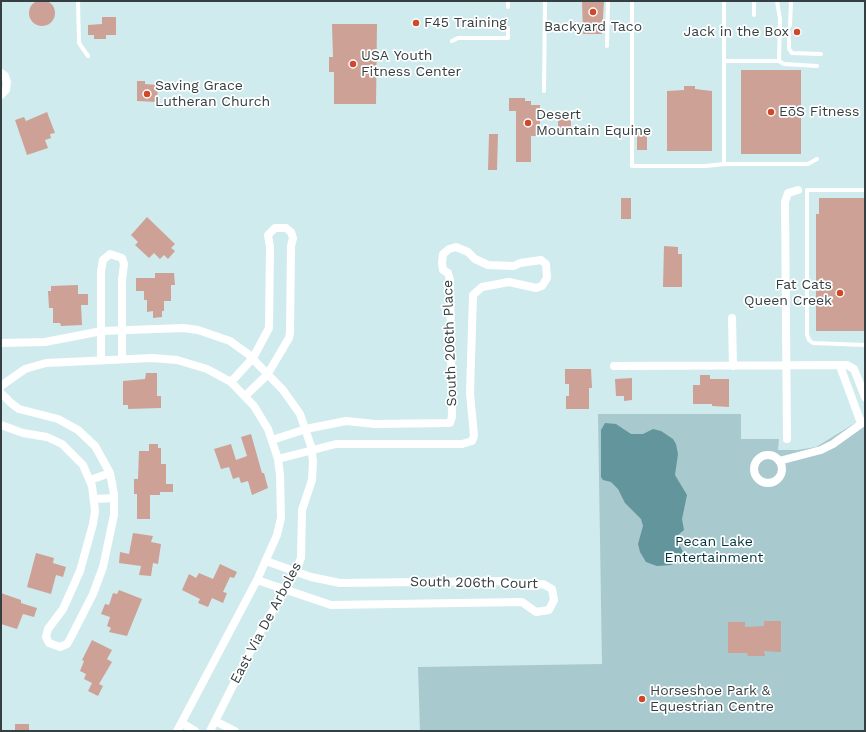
<!DOCTYPE html>
<html>
<head>
<meta charset="utf-8">
<style>
	body { margin:0 }
	#map { position:relative; width:866px; height:732px; overflow:hidden; background:#d0ebee; font-family:"Work Sans",sans-serif }
	canvas { display:block }
	.frame { position:absolute; inset:0; border:2px solid #353f41; pointer-events:none }
</style>
</head>
<body>
<div id="map">
<canvas width="866" height="732"></canvas>
<div class="frame"></div>
</div>
<script>
const c = document.querySelector('canvas').getContext('2d');
c.lineJoin = 'round';
function fill(path, color) { c.fillStyle = color; c.fill(path, 'evenodd'); }
const poly = rows => new Path2D(rows.map(r => 'M' + r).join(''));
function strokePath(path, color, width, dash) { c.strokeStyle = color; c.lineWidth = width; c.lineCap = dash ? 'butt' : 'round'; c.setLineDash(dash || []); c.stroke(path); }
function write(font, color, halo, rows, align = 'center') {
  c.font = font + ' "Work Sans",sans-serif'; c.lineWidth = 3.5; c.setLineDash([]); c.textBaseline = 'middle'; c.strokeStyle = halo; c.fillStyle = color; for (const [text, x, y, turn = 0] of rows) {
    c.save(); c.translate(x, y); c.rotate((+turn || 0) * Math.PI / 180); c.textAlign = isNaN(turn) ? turn : align; if (halo) c.strokeText(text, 0, 0); c.fillText(text, 0, 0); c.restore();
  }
}
fill(poly([
	[598,414,741,414,741,439,779,439,778,450,797,450,816,447,865,417,865,731,420,731,418,667,602,664]
]), '#a8c9cd');
fill(poly([
	[605,423,616,424,631,434,643,434,653,429,661,431,673,439,676,444,678,454,675,475,687,495,682,519,684,530,678,535,677,540,683,552,678,561,671,565,657,566,646,562,640,552,638,544,643,526,641,519,625,503,618,489,611,482,603,480,601,477,601,430]
]), '#62959c');
fill(poly([
	'29 13a13 13 0 1 1 26 0a13 13 0 1 1-26 0Z',
	[582,1,604,1,602,34,583,34],
	[102,17,116,17,116,35,106,35,106,39,94,39,94,35,88,35,88,25,102,24],
	[332,24,377,24,376,104,334,104,334,72,329,72,329,57,333,57],
	[741,70,801,70,801,154,741,154],
	[137,81,145,81,145,84,158,85,157,102,137,101],
	[684,86,695,86,695,89,712,91,712,151,667,151,667,91,684,90],
	[509,98,525,98,525,101,531,101,531,105,540,105,540,136,531,136,531,162,516,162,516,111,509,111],
	[47,112,55,133,50,134,51,138,45,140,48,148,27,155,15,120,24,117,26,121],
	[558,118,571,118,571,132,558,132],
	[637,132,647,132,647,150,637,150],
	[489,134,498,134,497,170,488,170],
	[621,198,631,198,631,219,621,219],
	[819,198,865,198,865,331,816,331,816,214,819,214],
	[147,217,175,244,171,248,175,251,168,259,164,255,160,259,154,253,149,258,135,245,138,242,131,235],
	[664,246,678,247,678,254,682,254,682,287,663,287],
	[155,273,174,273,175,285,171,285,171,301,164,301,164,311,162,311,162,317,153,318,153,311,147,312,147,300,144,300,144,291,136,291,136,278,155,278],
	[78,285,78,294,88,294,88,305,81,305,82,325,61,326,60,323,53,323,53,308,49,308,48,291,51,291,51,286],
	[565,369,591,369,592,388,589,388,589,409,566,409,566,396,569,396,569,384,565,384],
	[146,373,157,373,157,396,161,396,161,408,128,409,128,405,123,405,123,381,145,379],
	[700,375,710,375,710,379,729,379,729,407,712,406,712,404,693,404,693,385,700,385],
	[632,378,632,400,624,401,624,396,616,396,615,379],
	[251,434,262,473,264,473,268,488,252,495,248,481,241,483,239,477,233,479,229,467,221,469,214,449,231,444,236,460,247,456,241,437],
	[149,444,158,444,158,448,161,448,161,464,166,464,166,484,173,484,173,492,160,492,160,495,150,495,150,519,137,519,137,494,134,494,134,479,138,479,139,451,149,451],
	[133,533,153,536,151,542,161,544,158,564,153,563,151,576,139,575,141,566,119,563,120,552,129,554],
	[36,553,54,558,53,563,66,567,63,577,56,575,51,594,27,587],
	[220,564,237,572,234,578,230,577,223,592,227,593,223,603,212,598,208,607,198,603,200,599,182,590,189,574,196,578,199,573,213,579],
	[119,590,142,599,127,636,109,632,111,628,107,626,110,617,101,614,105,604,109,605,113,593,117,594],
	[1,593,21,600,21,603,37,608,34,617,23,614,17,629,1,624],
	[764,621,781,621,781,652,764,651,765,656,748,656,747,653,728,653,728,622,745,622,745,627,764,626],
	[92,640,112,650,107,659,112,662,99,684,103,686,98,696,88,691,92,683,84,679,86,674,80,671,84,661,82,660],
	[15,724,29,724,29,731,15,731]
]), '#cda196');
strokePath(poly([
	[78,1,79,43,88,56],
	[632,1,632,166,706,166,724,164,724,61,779,61,780,19,777,1],
	[724,1,724,61],
	[754,1,754,15],
	[508,7,508,1],
	[790,26,791,1],
	[789,32,789,49,792,53,821,54],
	[452,41,458,38,508,38,508,28],
	[607,46,608,1],
	[779,61,784,64,817,66],
	[544,91,545,1],
	[724,164,808,164,817,159],
	[865,190,807,190,807,334,809,340,813,343,865,345]
]), '#fff', 4);
strokePath(poly([
	[1,73,5,76,7,82,6,90,1,95],
	[732,318,733,366],
	[1,343,45,342,102,331,183,328,198,330,230,341,248,354,283,390,300,414,311,446,313,461,312,480,302,510,301,558,296,571,259,634,210,731],
	[101,360,101,271,103,260,110,254,122,258,124,264,122,280,122,359],
	[614,366,847,365,854,369,865,397],
	[840,366,861,423],
	[231,382,253,358,269,328,270,247,268,235,275,228,286,228,291,232,293,238,291,246,290,333,289,338,267,375,245,396],
	[1,386,25,369,46,363,152,358,177,360,207,369,231,382,254,406,268,429,278,459,280,475,281,518,277,535,257,580,177,731],
	[1,393,11,403,19,409,58,419,78,430,95,446,110,473,114,494,114,515,103,567,93,594,70,639,67,644,60,647,49,643,46,637,48,629,63,609,80,571,93,524,95,511,92,486,83,465,62,444,47,437,23,433,1,425],
	[787,439,785,202,788,193,798,190],
	[272,440,306,429,346,421,375,424,450,423,452,417,450,280,448,273,443,270,442,263,443,254,449,249,456,247,468,252,475,259,488,265,514,266,520,263,541,260,546,264,547,278,542,286,536,288,509,282,482,287,473,295,470,393,474,436,472,441,462,444,336,444,278,459],
	'754 469a14 14 0 1 1 28 0a14 14 0 1 1-28 0Z',
	[779,461,821,450,833,444,865,421],
	[90,480,110,473],
	[94,499,114,498],
	[257,580,331,605,522,602,536,612,549,610,554,600,552,589,543,584,531,586,502,581,340,583,311,577,266,561],
	[215,721,235,731],
	[182,723,195,731]
]), '#fff', 8);
for (const [x, y, r, color] of [
	[593,12,4,"#d14727"],
	[416,23,4,"#d14727"],
	[797,32,4,"#d14727"],
	[353,64,4,"#d14727"],
	[147,94,4,"#d14727"],
	[771,112,4,"#d14727"],
	[528,123,4,"#d14727"],
	[840,293,4,"#d14727"],
	[642,699,4,"#d14727"]
]) { const dot = new Path2D(); dot.arc(x, y, r, 0, 2 * Math.PI); c.fillStyle = color; c.fill(dot); strokePath(dot, '#fff', 1.5); }
write('14px', '#353f41', '#fff', [
	["F45 Training",424,23],
	["Backyard Taco",593,27,"center"],
	["Jack in the Box",789,32,"right"],
	["USA Youth",361,56],
	["Fitness Center",361,72],
	["Saving Grace",155,86],
	["Lutheran Church",155,102],
	["EōS Fitness",779,112],
	["Desert",536,115],
	["Mountain Equine",536,131],
	["Fat Cats",832,285,"right"],
	["Queen Creek",832,301,"right"],
	["Horseshoe Park &",650,691],
	["Equestrian Centre",650,707]
], 'left');
write('14px', '#353f41', '#fff', [
	["South 206th Place",450,343,-92],
	["South 206th Court",474,583,1],
	["East Via De Arboles",266,623,-62]
]);
write('14px', '#00353b', '#fff', [
	["Pecan Lake",714,542],
	["Entertainment",714,558]
]);
</script>
</body>
</html>
